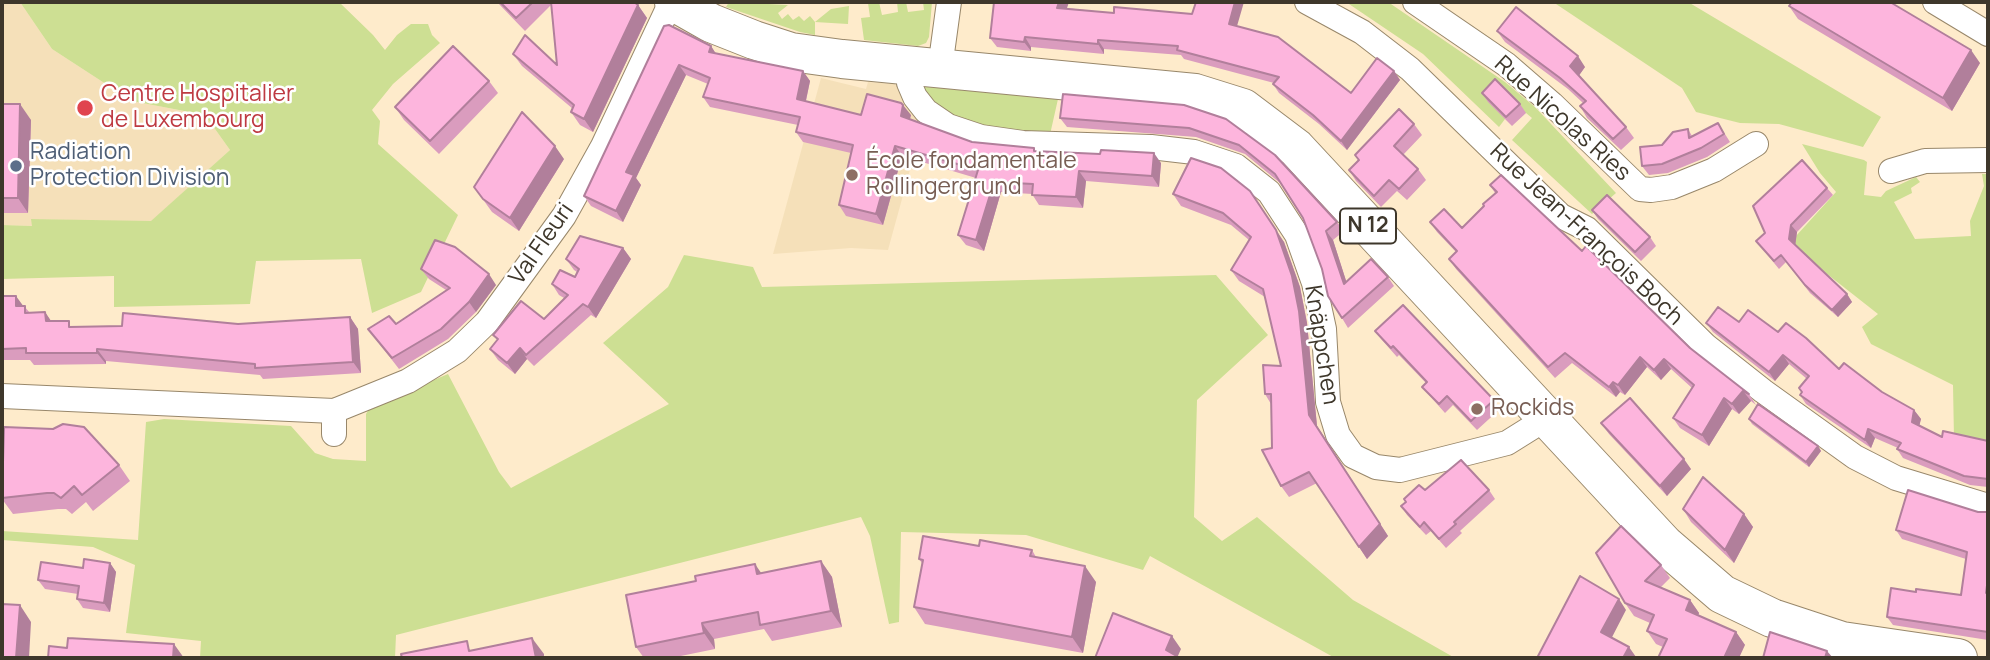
<!DOCTYPE html>
<html>
<head>
<meta charset="utf-8">
<style>
	body { margin:0 }
	#map { position:relative; width:1990px; height:660px; overflow:hidden; background:#feebcb; font-family:Manrope,sans-serif }
	canvas { display:block }
	.frame { position:absolute; inset:0; border:4px solid #3e372b; pointer-events:none }
</style>
</head>
<body>
<div id="map">
<canvas width="1990" height="660"></canvas>
<div class="frame"></div>
</div>
<script>
const c = document.querySelector('canvas').getContext('2d');
c.lineJoin = 'round';
function fill(path, color) { c.fillStyle = color; c.fill(path, 'evenodd'); }
const poly = rows => new Path2D(rows.map(r => 'M' + r).join(''));
function strokePath(path, color, width, dash) { c.strokeStyle = color; c.lineWidth = width; c.lineCap = dash ? 'butt' : 'round'; c.setLineDash(dash || []); c.stroke(path); }
function write(font, color, halo, rows, align = 'center') {
  c.font = font + ' Manrope,sans-serif'; c.lineWidth = 5; c.setLineDash([]); c.textBaseline = 'middle'; c.strokeStyle = halo; c.fillStyle = color; for (const [text, x, y, turn = 0] of rows) {
    c.save(); c.translate(x, y); c.rotate((+turn || 0) * Math.PI / 180); c.textAlign = isNaN(turn) ? turn : align; if (halo) c.strokeText(text, 0, 0); c.fillText(text, 0, 0); c.restore();
  }
}
fill(poly([
	[2,2,20,2,52,49,132,101,205,115,230,150,151,222,32,219,32,226,2,225],
	[821,78,866,89,868,82,895,84,925,115,888,250,851,248,773,254]
]), '#f5e0b9');
fill(poly([
	[20,2,339,2,373,35,385,50,397,35,411,24,428,24,432,35,440,43,393,84,372,110,380,121,378,144,458,215,421,292,372,313,361,259,256,261,250,304,114,307,114,276,2,279,2,225,32,226,31,219,151,221,230,150,205,115,132,101,52,49],
	[729,2,788,5,778,13,782,19,788,14,793,20,799,16,804,21,810,16,815,22,831,9,849,6,848,24,815,22,815,35,800,32,726,7],
	[879,2,882,15,898,12,897,2,906,2,908,12,924,10,923,2,932,2,929,37,926,43,918,46,864,40,861,18,870,17,868,3],
	[1346,2,1388,2,1505,82,1535,107,1616,193,1592,214,1512,140,1532,118,1526,113,1505,119,1499,127,1423,54],
	[1553,2,1688,2,1881,117,1863,147,1779,124,1740,123,1696,112,1682,88],
	[917,86,1058,99,1049,139,949,122],
	[1802,144,1864,160,1867,162,1864,195,1881,197,1886,191,1916,177,1920,182,1911,188,1912,193,1894,202,1915,239,1971,236,1970,221,1984,186,1982,174,1988,174,1988,442,1954,439,1953,385,1871,344,1862,327,1878,314,1794,248,1796,236,1836,192,1820,173],
	[684,255,753,267,762,287,1216,275,1268,335,1197,400,1194,517,1222,541,1257,517,1353,600,1455,658,1335,658,1150,556,1143,570,1026,535,901,532,899,622,889,624,870,536,861,517,396,635,395,658,200,658,201,641,126,633,135,565,93,547,2,540,2,531,138,540,146,422,164,419,291,426,315,453,333,459,366,461,366,414,370,407,448,374,499,472,511,488,669,404,603,343,668,287]
]), '#cddf93');
const minor = poly([
	[1307,2,1362,32,1410,69,1561,216,1587,229,1706,346,1763,391,1855,457,1896,478,1988,506],
	[1415,2,1507,65,1552,104,1640,189,1651,190,1672,187,1714,170,1756,144],
	[1935,2,1988,34],
	[910,65,909,83,915,97,926,111,948,126,981,137,1023,143,1151,147,1194,152,1236,166,1269,192,1297,235,1314,283,1324,329,1328,402,1338,435,1353,456,1376,467,1400,470,1507,443,1531,428,1544,415],
	[940,68,949,2],
	[1891,171,1925,161,1988,160],
	[2,396,334,411,408,381,457,351,487,322,564,216,603,146,671,2],
	[334,411,334,434]
]);
const primary = poly([
	[674,2,711,23,754,40,791,52,842,59,1195,93,1243,108,1296,148,1665,545,1722,594,1772,618,1842,641,1958,658]
]);
strokePath(minor, '#98876a', 26);
strokePath(primary, '#98876a', 40);
strokePath(minor, '#fff', 24);
strokePath(primary, '#fff', 38);
fill(poly([
	[497,2,634,2,638,5,647,18,593,132,580,125,571,112,573,109,522,66,513,54,557,65,551,5,525,31],
	[1069,2,1066,8,1237,26,1351,93,1394,71,1400,80,1347,150,1319,124,1279,93,1273,84,1274,83,1184,59,1181,55,1104,49,1104,54,1031,47,1031,51,997,47,990,38],
	[1789,6,1980,63,1952,111,1798,19],
	[664,26,711,46,716,54,803,71,810,81,806,101,861,115,911,115,910,119,972,142,1036,151,1161,163,1159,187,1086,181,1083,208,1039,205,1032,194,1001,192,984,251,966,245,958,235,976,178,902,156,883,225,846,216,839,205,851,153,803,142,796,132,798,125,710,107,703,97,708,84,686,75,636,178,641,185,623,222,591,206,584,196],
	[1497,31,1585,67,1579,75,1626,127,1634,138,1621,150,1587,118,1580,106,1583,103,1568,89,1505,42],
	[489,81,498,93,439,154,404,120,395,107],
	[1482,93,1520,104,1526,113,1512,126,1488,102],
	[2,104,31,120,28,213,2,213],
	[1060,118,1226,119,1337,222,1344,231,1333,240,1346,281,1388,277,1394,286,1348,328,1342,318,1322,269,1303,218,1280,183,1245,154,1196,137,1067,127],
	[1718,123,1730,142,1707,157,1668,173,1649,175,1642,166,1688,129,1692,136],
	[1414,124,1422,135,1403,155,1418,169,1426,180,1407,200,1397,191,1381,207,1356,181,1349,170,1358,160,1355,155],
	[1191,158,1284,242,1300,287,1307,323,1317,426,1388,536,1367,559,1317,483,1289,497,1281,486,1272,448,1271,404,1265,394,1281,366,1265,297,1239,281,1231,270,1249,240,1231,225,1181,206,1173,194],
	[564,159,519,231,492,212,474,187],
	[1490,185,1582,251,1690,348,1749,394,1756,405,1751,401,1739,414,1732,409,1709,446,1680,428,1673,418,1692,388,1671,369,1661,380,1647,367,1625,395,1620,392,1616,397,1572,363,1555,378,1456,269,1449,259,1456,252,1437,232,1430,222,1462,228,1495,193],
	[1827,188,1833,195,1797,232,1795,245,1847,294,1852,302,1838,317,1810,293,1786,262,1779,269,1756,241],
	[1592,210,1650,237,1656,246,1641,261,1598,219],
	[623,248,631,259,596,318,591,315,534,366,527,359,515,374,498,360,490,349,497,340,493,335,544,319,564,298,559,295,552,284,575,277,577,272,574,270,566,259],
	[421,269,496,285,476,312,448,339,399,369,368,329,396,324,446,290,429,279],
	[2,296,24,306,30,313,45,312,51,321,73,327,238,324,350,317,358,329,361,373,263,379,260,375,106,361,106,364,34,365,30,360,2,360],
	[1739,322,1778,332,1839,369,1914,410,1921,419,1919,426,1942,437,1988,441,1988,487,1970,485,1903,458,1897,449,1898,448,1875,438,1871,448,1806,404,1800,395,1802,393,1799,388,1807,379,1789,364,1775,381,1713,332,1706,323],
	[1375,331,1494,400,1500,409,1477,430,1453,405,1445,413,1429,395,1422,387,1426,383,1399,355,1397,357,1382,340],
	[1749,419,1818,446,1821,451,1809,467,1752,424],
	[1601,423,1691,469,1667,496,1609,434],
	[119,465,130,481,93,511,86,502,72,514,66,509,58,509,13,514,2,499],
	[1425,490,1489,490,1495,499,1460,531,1462,533,1446,548,1431,531,1426,535,1407,515,1401,506,1406,502,1404,499],
	[1683,509,1744,514,1753,527,1734,563,1691,522],
	[1978,512,1988,512,1988,640,1893,625,1887,617,1916,592,1961,595,1966,559,1902,539,1896,530],
	[979,546,1032,550,1036,557,1096,582,1083,653,925,624,914,607,922,563,919,559],
	[1596,553,1661,565,1670,578,1661,587,1690,600,1699,613,1698,616,1736,632,1745,645,1663,647,1656,644,1647,631,1650,623,1634,616,1625,603],
	[821,561,832,577,842,627,772,641,764,629,714,639,715,649,671,658,644,658,636,647,761,573],
	[110,563,116,572,110,612,83,608,77,599,78,594,45,589,38,580,83,568]
]), '#da9cbe');
fill(poly([
	[1059,2,1069,2,1064,17,1057,8],
	[1235,2,1244,2,1235,33,1229,24],
	[638,5,647,18,593,132,584,119],
	[1025,37,1031,47,1031,51,1024,42],
	[1098,40,1104,49,1104,54,1098,44],
	[711,46,718,57,709,52],
	[1971,50,1980,63,1952,111,1943,98],
	[1578,56,1585,67,1578,77,1570,66],
	[679,65,686,75,636,178,641,185,623,222,616,211,626,172],
	[803,71,810,81,804,109,797,99],
	[1394,71,1400,80,1347,150,1341,141],
	[20,104,31,120,28,213,18,198],
	[903,105,911,115,908,126,901,116],
	[555,146,564,159,519,231,510,218],
	[895,146,902,156,883,225,876,214],
	[1154,153,1161,163,1159,187,1152,176],
	[1079,171,1086,181,1083,208,1076,197],
	[994,182,1001,192,984,251,976,240],
	[1258,202,1284,242,1300,287,1307,323,1317,426,1388,536,1367,559,1359,547,1309,415],
	[1791,225,1797,232,1795,247,1789,239],
	[1326,231,1333,240,1350,293,1344,284],
	[623,248,631,259,596,318,588,307],
	[489,274,496,285,476,312,469,302],
	[1847,294,1852,302,1838,317,1832,310],
	[16,296,24,307,16,306],
	[45,312,53,324,46,321],
	[350,317,358,329,361,373,353,362],
	[520,348,527,359,515,374,507,363],
	[97,349,106,361,106,364,97,353],
	[1783,355,1789,364,1775,381,1769,372],
	[1640,357,1647,367,1625,395,1618,385],
	[1664,359,1671,369,1661,380,1654,370],
	[1613,382,1620,392,1616,397,1609,387],
	[1743,391,1751,401,1739,414,1732,404],
	[1724,398,1732,409,1709,446,1702,435],
	[1914,410,1921,419,1918,431,1912,422],
	[1868,429,1875,438,1871,448,1865,440],
	[1818,446,1821,451,1809,467,1806,462],
	[1684,459,1691,469,1667,496,1660,486],
	[1744,514,1753,527,1734,563,1725,550],
	[821,561,832,577,842,627,831,611],
	[110,563,116,572,110,612,104,603],
	[755,564,766,580,757,574],
	[1085,566,1096,582,1083,653,1072,637],
	[1619,599,1626,610,1609,643,1601,632],
	[1690,600,1699,613,1695,623,1686,610],
	[20,605,31,622,29,658,16,658],
	[702,623,714,639,715,649,704,633],
	[1736,632,1745,645,1739,658,1724,658],
	[1172,636,1181,649,1177,658,1166,650],
	[532,638,544,654,544,658,536,658],
	[174,644,184,658,173,658],
	[1629,647,1636,657,1635,658,1623,658],
	[1827,651,1833,658,1825,658]
]), '#b17f9b');
const building = poly([
	[500,2,533,2,516,18,500,2],
	[551,2,634,2,638,5,584,119,571,112,574,105,513,54,525,35,557,65,551,2],
	[994,2,1059,2,1057,8,1114,13,1114,7,1192,14,1196,2,1235,2,1229,24,1278,37,1351,93,1377,58,1394,71,1341,141,1313,115,1273,84,1279,77,1177,50,1178,46,1098,40,1098,44,1025,37,1024,42,990,38,994,2],
	[1792,2,1890,2,1971,50,1943,98,1789,6,1792,2],
	[1516,7,1578,56,1570,66,1626,127,1613,139,1580,106,1586,101,1560,78,1497,31,1516,7],
	[669,25,711,46,709,52,803,71,797,99,861,115,867,94,901,103,903,105,901,116,972,142,1034,148,1034,151,1100,154,1101,150,1154,153,1152,176,1079,171,1076,197,1032,195,1033,184,994,182,976,240,958,235,978,170,895,146,876,214,839,205,853,145,796,132,800,117,703,97,710,78,679,65,626,172,634,175,616,211,584,196,664,26,669,25],
	[453,46,489,81,430,141,395,107,453,46],
	[1495,79,1520,104,1506,117,1482,93,1495,79],
	[1063,94,1184,105,1226,119,1275,155,1337,222,1326,231,1344,284,1371,259,1388,277,1342,318,1328,296,1322,269,1303,218,1275,174,1239,145,1189,128,1060,118,1063,94],
	[2,104,20,104,18,198,2,198,2,104],
	[1399,109,1414,124,1394,146,1418,169,1399,189,1389,180,1374,196,1349,170,1359,160,1355,155,1399,109],
	[522,112,555,146,510,218,483,199,474,187,522,112],
	[1718,123,1724,134,1701,148,1662,164,1642,166,1640,147,1662,145,1673,132,1688,129,1689,138,1718,123],
	[1191,158,1221,168,1250,191,1276,230,1292,276,1299,311,1309,415,1380,524,1359,547,1309,472,1281,486,1262,450,1272,448,1271,394,1265,394,1263,365,1281,366,1263,289,1231,270,1251,237,1223,213,1173,194,1191,158],
	[1802,160,1827,188,1791,225,1789,239,1847,294,1832,310,1805,285,1781,255,1774,261,1756,241,1765,233,1753,206,1802,160],
	[1501,175,1582,251,1586,246,1690,348,1749,394,1743,391,1732,404,1724,398,1702,435,1673,418,1694,385,1664,359,1654,370,1640,357,1618,385,1613,382,1609,387,1565,353,1548,367,1449,259,1457,251,1430,222,1444,209,1462,228,1484,206,1483,204,1497,192,1490,185,1501,175],
	[1607,195,1650,237,1635,252,1592,210,1607,195],
	[580,236,623,248,588,307,583,304,526,355,520,348,507,363,490,349,498,339,493,335,521,301,544,319,568,295,552,284,560,270,575,277,579,269,566,259,580,236],
	[435,240,455,247,489,274,469,302,441,329,392,358,368,329,389,316,396,324,450,288,421,269,435,240],
	[2,296,16,296,16,306,25,306,25,313,45,312,46,321,69,321,69,327,122,326,123,313,238,324,350,317,353,362,255,368,255,364,97,349,97,353,26,353,26,348,2,349,2,296],
	[1403,305,1494,400,1471,421,1447,396,1439,404,1422,387,1427,382,1393,346,1391,348,1375,331,1403,305],
	[1718,307,1739,322,1748,310,1778,332,1786,323,1806,338,1839,369,1844,363,1882,392,1914,410,1912,422,1942,437,1943,431,1988,441,1988,479,1964,476,1897,449,1901,443,1868,429,1865,440,1800,395,1802,392,1799,388,1809,376,1783,355,1769,372,1706,323,1718,307],
	[1630,398,1684,459,1660,486,1601,423,1630,398],
	[1758,404,1818,446,1806,462,1749,419,1758,404],
	[63,424,84,427,119,465,82,495,74,486,61,498,54,493,47,493,2,498,4,427,53,429,63,424],
	[1461,460,1489,490,1454,522,1456,524,1439,539,1424,522,1420,527,1401,506,1406,502,1404,499,1419,485,1425,490,1461,460],
	[1703,477,1744,514,1725,550,1683,509,1703,477],
	[1908,490,1978,512,1988,512,1988,578,1986,593,1988,593,1988,632,1887,617,1891,588,1916,592,1916,589,1961,595,1967,552,1896,530,1908,490],
	[1621,526,1661,565,1645,581,1690,600,1686,610,1736,632,1724,658,1658,658,1667,639,1647,631,1654,615,1625,603,1596,553,1621,526],
	[923,536,979,546,980,540,1032,550,1030,556,1085,566,1072,637,914,607,923,560,919,559,923,536],
	[84,559,110,563,104,603,77,599,79,586,38,580,41,562,83,568,84,559],
	[821,561,831,611,760,625,758,612,702,623,704,633,636,647,626,595,696,581,695,576,755,564,757,574,821,561],
	[1580,576,1619,599,1601,632,1629,647,1623,658,1537,658,1580,576],
	[2,604,20,605,16,658,2,658,2,604],
	[1113,613,1172,636,1166,650,1180,658,1095,658,1113,613],
	[1770,632,1827,651,1825,658,1763,658,1770,632],
	[68,638,174,644,173,658,48,658,49,646,67,648,68,638],
	[532,638,536,658,402,658,401,654,467,641,469,651,532,638]
]);
fill(building, '#fdb5dd');
strokePath(building, '#b17f9b', 2);
for (const [x, y, r, color] of [
	[85,108,9,"#e0444e"],
	[16,166,7,"#5c6f8a"],
	[852,175,7,"#8d6e63"],
	[1477,409,7,"#8d6e63"]
]) { const dot = new Path2D(); dot.arc(x, y, r, 0, 2 * Math.PI); c.fillStyle = color; c.fill(dot); strokePath(dot, '#fff', 2.5); }
for (const [x, y, w] of [
	[1368,226,56]
]) { const box = new Path2D(); box.roundRect(x - w / 2, y - 17.5, w, 35, 5); c.fillStyle = '#fff'; c.fill(box); strokePath(box, '#3e372b', 2); }
write('bold 21px', '#3e372b', null, [
	["N 12",1368,226]
]);
write('23px', '#be3a42', '#fff', [
	["Centre Hospitalier",101,95],
	["de Luxembourg",101,121]
], 'left');
write('23px', '#3e372b', '#fff', [
	["Rue Nicolas Ries",1562,119,42],
	["Rue Jean-François Boch",1586,235,43],
	["Val Fleuri",542,244,-55],
	["Knäppchen",1321,345,81]
]);
write('23px', '#4e5e75', '#fff', [
	["Radiation",30,153],
	["Protection Division",30,179]
], 'left');
write('23px', '#785e54', '#fff', [
	["École fondamentale",866,162],
	["Rollingergrund",866,188],
	["Rockids",1491,409]
], 'left');
</script>
</body>
</html>
